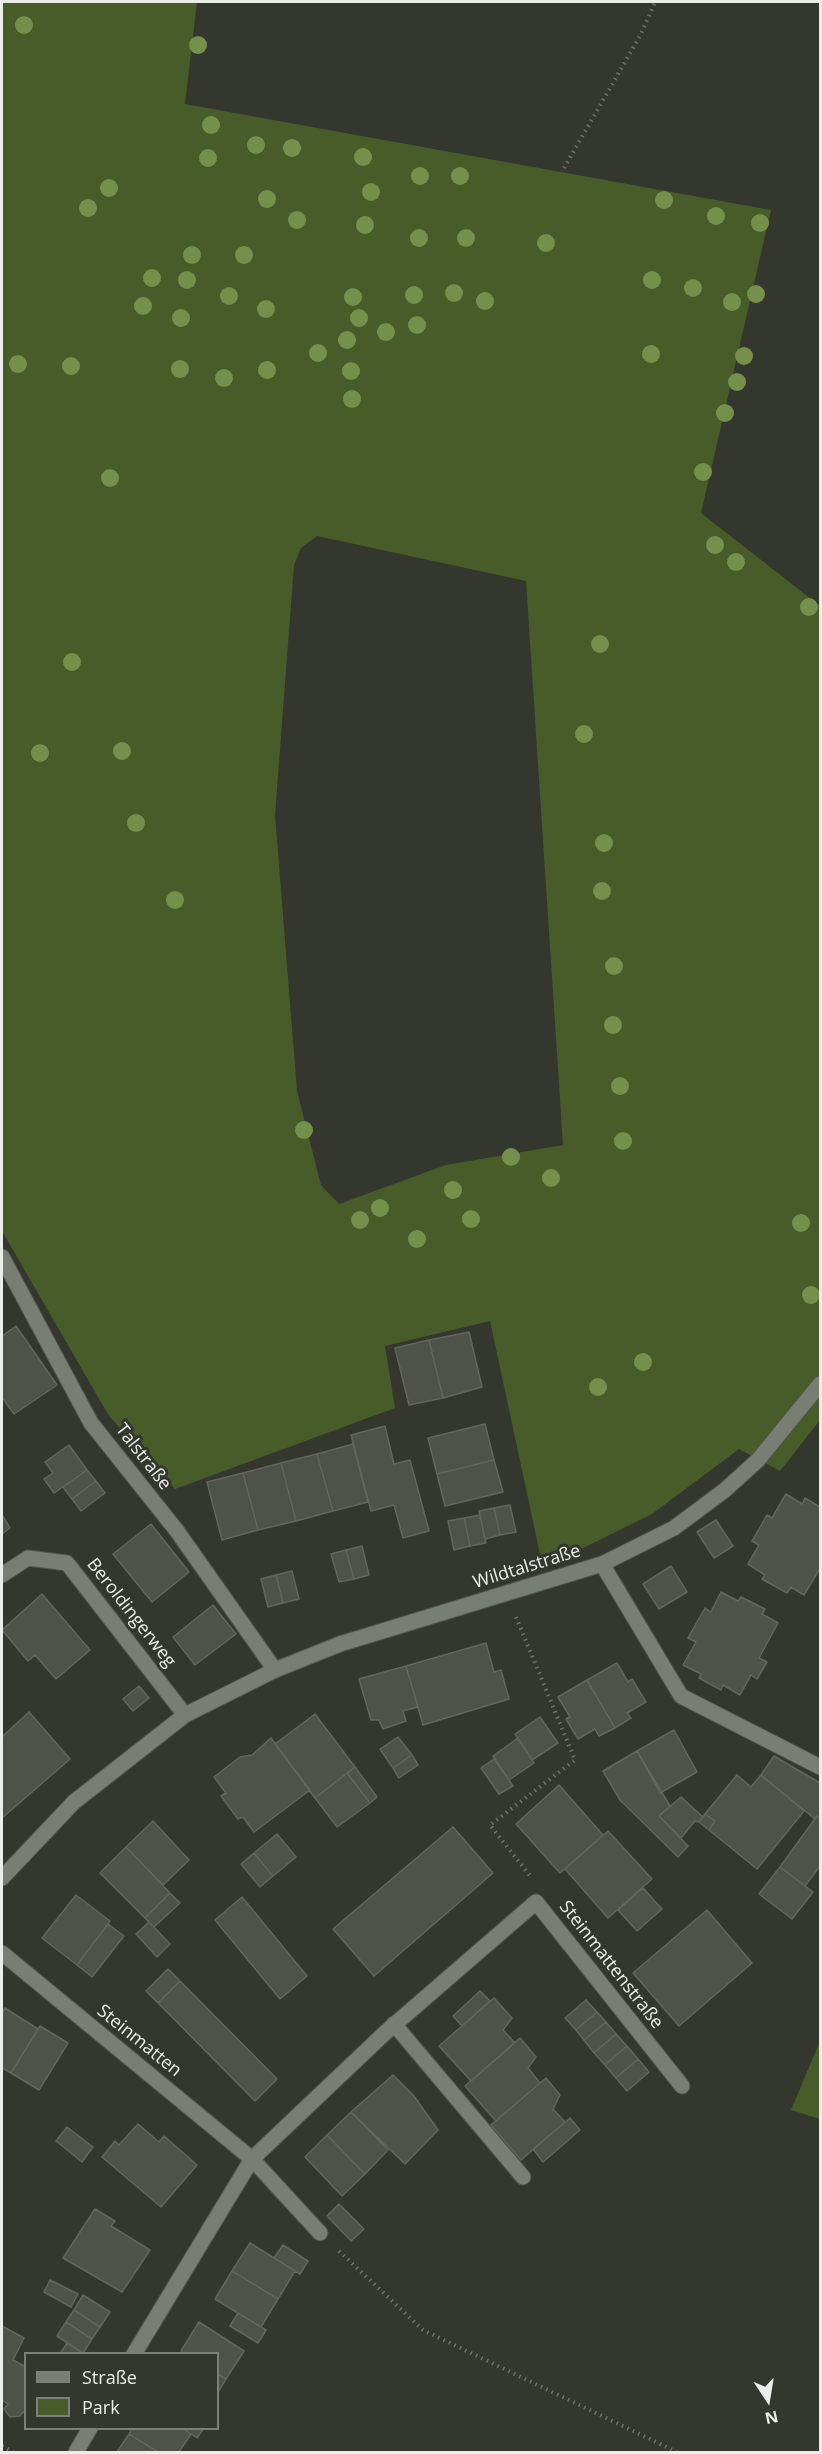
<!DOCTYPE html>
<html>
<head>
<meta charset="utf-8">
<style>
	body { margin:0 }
	#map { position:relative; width:822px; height:2454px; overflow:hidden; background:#33372e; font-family:"Open Sans",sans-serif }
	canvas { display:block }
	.frame { position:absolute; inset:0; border:3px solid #ebede8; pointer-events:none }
	.legend { position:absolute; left:24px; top:2352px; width:195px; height:78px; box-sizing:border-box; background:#33372e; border:2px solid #7d8078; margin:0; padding:8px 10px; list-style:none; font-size:18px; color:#ebede8 }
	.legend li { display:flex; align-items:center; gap:12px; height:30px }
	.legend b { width:30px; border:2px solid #7d8078 }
	.north { position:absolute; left:738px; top:2370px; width:60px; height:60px; -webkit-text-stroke:4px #33372e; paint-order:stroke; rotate:168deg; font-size:16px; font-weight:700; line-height:24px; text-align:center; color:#ebede8 }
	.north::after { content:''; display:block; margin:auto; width:21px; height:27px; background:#ebede8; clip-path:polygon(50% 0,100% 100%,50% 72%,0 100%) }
</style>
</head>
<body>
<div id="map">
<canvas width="822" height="2454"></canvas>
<div class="frame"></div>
<ul class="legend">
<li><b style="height:8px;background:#797e74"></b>Straße</li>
<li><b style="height:16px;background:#485c2a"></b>Park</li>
</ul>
<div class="north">N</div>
</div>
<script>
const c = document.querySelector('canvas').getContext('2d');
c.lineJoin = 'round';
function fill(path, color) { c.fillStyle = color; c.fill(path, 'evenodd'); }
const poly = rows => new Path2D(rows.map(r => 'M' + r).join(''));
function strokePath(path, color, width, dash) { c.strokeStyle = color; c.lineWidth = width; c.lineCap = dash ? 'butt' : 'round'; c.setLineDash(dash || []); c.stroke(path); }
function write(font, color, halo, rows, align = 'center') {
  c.font = font + ' "Open Sans",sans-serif'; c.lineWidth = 6; c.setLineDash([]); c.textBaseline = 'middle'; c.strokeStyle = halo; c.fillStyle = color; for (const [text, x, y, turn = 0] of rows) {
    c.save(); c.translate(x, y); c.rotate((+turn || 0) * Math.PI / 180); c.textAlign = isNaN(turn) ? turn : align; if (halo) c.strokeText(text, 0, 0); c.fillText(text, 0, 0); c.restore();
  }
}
fill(poly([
	[2,2,197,2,185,104,771,210,701,513,820,606,820,1420,780,1471,739,1449,652,1514,543,1568,490,1321,385,1346,395,1408,175,1489,109,1416,2,1231],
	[317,536,526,581,563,1145,446,1165,339,1204,321,1185,297,1091,275,815,294,565,301,548],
	[820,2041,820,2119,791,2110]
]), '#485c2a');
const building = poly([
	[16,1326,57,1385,14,1414,2,1397,2,1336,16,1326],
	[469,1332,482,1387,443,1398,429,1340,469,1332],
	[429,1340,443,1398,409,1405,395,1348,429,1340],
	[485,1424,494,1460,437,1474,428,1438,485,1424],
	[385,1426,394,1464,410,1460,429,1531,403,1538,394,1505,371,1511,351,1435,385,1426],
	[353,1444,368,1502,333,1511,317,1454,353,1444],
	[69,1445,87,1470,54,1493,44,1479,53,1473,45,1462,69,1445],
	[317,1454,333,1511,296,1521,281,1463,317,1454],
	[494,1460,503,1492,445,1506,437,1474,494,1460],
	[281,1463,296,1521,258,1530,243,1473,281,1463],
	[87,1470,96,1481,72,1499,63,1487,87,1470],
	[243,1473,258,1530,222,1540,207,1482,243,1473],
	[96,1481,105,1493,81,1511,72,1499,96,1481],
	[786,1494,802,1504,805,1498,820,1507,820,1571,819,1570,804,1595,791,1587,787,1593,762,1579,765,1575,748,1564,759,1545,752,1541,767,1515,772,1518,786,1494],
	[510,1505,516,1532,500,1535,494,1508,510,1505],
	[494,1508,500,1535,485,1539,479,1511,494,1508],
	[2,1515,10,1528,2,1534,2,1515],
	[480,1515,486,1543,470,1546,464,1518,480,1515],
	[464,1518,470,1546,454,1550,448,1521,464,1518],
	[716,1520,733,1546,714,1558,697,1532,716,1520],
	[151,1524,189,1572,152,1602,113,1554,151,1524],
	[362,1546,369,1575,354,1579,346,1550,362,1546],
	[346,1550,354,1579,339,1582,331,1554,346,1550],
	[671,1566,687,1592,659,1609,643,1584,671,1566],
	[292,1571,299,1599,283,1603,276,1575,292,1571],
	[276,1575,283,1603,268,1607,261,1579,276,1575],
	[721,1592,738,1601,741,1597,765,1609,762,1614,778,1623,759,1658,767,1662,757,1679,751,1675,740,1695,723,1685,721,1690,699,1678,701,1674,683,1665,696,1642,688,1638,705,1608,711,1612,721,1592],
	[42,1594,90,1650,56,1679,35,1655,28,1661,2,1630,42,1594],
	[213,1605,236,1634,195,1665,173,1637,213,1605],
	[486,1643,494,1672,501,1670,509,1699,423,1725,406,1666,486,1643],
	[617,1663,628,1682,632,1679,646,1702,627,1713,631,1718,615,1728,587,1680,617,1663],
	[406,1666,418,1707,403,1711,406,1721,383,1729,379,1720,371,1720,359,1679,406,1666],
	[587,1680,615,1728,599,1736,595,1729,578,1739,566,1719,570,1717,558,1697,587,1680],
	[139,1686,149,1698,133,1711,123,1699,139,1686],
	[29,1712,70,1759,2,1818,2,1737,29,1712],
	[315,1714,355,1767,315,1798,275,1744,315,1714],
	[540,1717,558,1743,532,1760,515,1734,540,1717],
	[674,1730,697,1772,660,1793,637,1751,674,1730],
	[398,1737,412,1755,393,1768,380,1749,398,1737],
	[271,1738,310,1790,254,1832,243,1817,238,1819,221,1796,226,1793,214,1777,240,1757,252,1755,271,1738],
	[518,1738,534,1763,509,1780,493,1756,518,1738],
	[637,1751,670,1806,659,1816,688,1846,678,1857,620,1800,603,1771,637,1751],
	[412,1755,418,1765,399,1778,393,1768,412,1755],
	[774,1756,820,1783,820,1819,817,1816,815,1819,761,1775,774,1756],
	[494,1759,513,1786,499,1794,481,1768,494,1759],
	[355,1767,377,1797,370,1803,347,1773,355,1767],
	[347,1773,370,1803,337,1827,315,1798,347,1773],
	[737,1775,751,1787,761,1775,804,1811,757,1869,709,1830,715,1821,705,1814,737,1775],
	[559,1785,603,1835,560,1873,516,1824,559,1785],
	[681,1797,703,1817,699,1822,695,1821,681,1838,659,1816,681,1797],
	[705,1814,715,1821,709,1830,699,1822,705,1814],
	[817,1816,820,1819,820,1866,805,1886,780,1867,817,1816],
	[153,1821,189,1860,163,1885,126,1847,153,1821],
	[453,1827,493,1873,374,1976,333,1929,453,1827],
	[608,1831,652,1879,608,1918,565,1869,608,1831],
	[277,1834,296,1857,273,1876,254,1853,277,1834],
	[126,1847,170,1893,145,1918,100,1873,126,1847],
	[254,1853,273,1876,260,1887,241,1864,254,1853],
	[780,1867,813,1892,792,1919,759,1894,780,1867],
	[643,1888,662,1909,637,1931,618,1910,643,1888],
	[170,1893,180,1903,154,1927,145,1918,170,1893],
	[76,1895,110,1921,77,1965,42,1938,76,1895],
	[242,1897,307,1976,280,1999,215,1920,242,1897],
	[707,1910,752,1963,679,2026,633,1973,707,1910],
	[149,1922,170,1944,157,1957,136,1934,149,1922],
	[108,1924,124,1936,92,1977,77,1965,108,1924],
	[168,1969,180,1981,158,2003,146,1991,168,1969],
	[180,1981,277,2079,255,2101,158,2003,180,1981],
	[480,1991,490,2001,462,2026,453,2016,480,1991],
	[494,1998,512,2018,503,2030,515,2043,471,2081,439,2046,494,1998],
	[586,2000,597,2012,576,2030,565,2018,586,2000],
	[5,2008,38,2029,11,2073,2,2068,2,2013,5,2008],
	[597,2012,606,2022,584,2040,576,2030,597,2012],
	[606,2022,616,2034,594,2053,584,2040,606,2022],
	[40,2026,68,2043,39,2090,11,2073,40,2026],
	[616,2034,627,2046,605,2065,594,2053,616,2034],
	[520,2038,536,2057,528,2068,540,2083,496,2121,465,2086,520,2038],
	[627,2046,638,2059,616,2078,605,2065,627,2046],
	[638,2059,649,2072,627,2091,616,2078,638,2059],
	[393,2075,414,2096,438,2130,405,2164,351,2112,393,2075],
	[546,2078,560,2095,553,2109,565,2122,521,2160,491,2125,546,2078],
	[351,2112,388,2150,365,2174,327,2135,351,2112],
	[570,2118,580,2130,543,2162,533,2149,570,2118],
	[138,2124,159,2142,164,2136,197,2165,161,2207,102,2157,115,2141,119,2145,138,2124],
	[67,2127,93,2147,82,2162,56,2141,67,2127],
	[327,2135,365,2174,342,2196,305,2157,327,2135],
	[339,2204,364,2229,351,2241,327,2216,339,2204],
	[95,2209,115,2221,111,2226,150,2250,122,2292,63,2258,95,2209],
	[250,2243,295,2271,278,2299,232,2271,250,2243],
	[283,2245,308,2261,300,2274,274,2258,283,2245],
	[232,2271,278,2299,261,2327,215,2299,232,2271],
	[50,2280,78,2294,71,2307,44,2292,50,2280],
	[83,2295,110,2312,100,2327,74,2310,83,2295],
	[74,2310,100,2327,92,2339,66,2322,74,2310],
	[238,2313,266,2330,258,2343,230,2326,238,2313],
	[66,2322,92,2339,83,2353,57,2336,66,2322],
	[199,2322,244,2351,226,2379,218,2374,218,2354,185,2354,181,2351,199,2322],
	[2,2326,24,2338,13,2360,26,2367,26,2414,23,2412,20,2416,10,2417,4,2409,8,2404,2,2400,2,2326],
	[67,2343,83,2353,83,2354,60,2354,67,2343],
	[218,2374,226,2379,218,2392,218,2374],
	[132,2428,182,2428,191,2434,179,2452,158,2452,129,2434,132,2428],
	[182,2428,204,2428,197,2438,182,2428],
	[129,2434,158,2452,117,2452,129,2434]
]);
fill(building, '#4e5249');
strokePath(building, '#62675e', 1.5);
const lane = poly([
	[2,1257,91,1423,177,1531,275,1670],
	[602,1564,681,1696,820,1767]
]);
const street = poly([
	[2,1575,28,1558,67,1563,185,1715],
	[2,1953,252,2159,134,2354],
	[394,2024,523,2177],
	[320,2233,252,2159,387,2031,536,1902,682,2086],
	[76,2452,90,2428]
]);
const secondary = poly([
	[2,1878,74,1802,185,1715,275,1670,340,1644,602,1564,674,1528,725,1490,758,1460,820,1384]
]);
strokePath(lane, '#51544d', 17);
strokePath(street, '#51544d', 17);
strokePath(secondary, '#51544d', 17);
strokePath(poly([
	[564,168,640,36,655,2],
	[516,1617,575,1760,490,1825,531,1877],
	[339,2251,423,2330,677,2452],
	[2,2446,13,2452]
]), '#70736b', 4, [1.5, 4.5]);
strokePath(lane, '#797e74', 15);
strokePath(street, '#797e74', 15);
strokePath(secondary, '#797e74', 15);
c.fillStyle = '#74904a';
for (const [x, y] of [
	[24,25],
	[198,45],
	[211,125],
	[256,145],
	[292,148],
	[363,157],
	[208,158],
	[420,176],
	[460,176],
	[109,188],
	[371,192],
	[267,199],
	[664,200],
	[88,208],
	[716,216],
	[297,220],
	[760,223],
	[365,225],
	[419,238],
	[466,238],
	[546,243],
	[192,255],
	[244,255],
	[152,278],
	[187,280],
	[652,280],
	[693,288],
	[454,293],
	[756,294],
	[414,295],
	[229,296],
	[353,297],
	[485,301],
	[732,302],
	[143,306],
	[266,309],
	[181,318],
	[359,318],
	[417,325],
	[386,332],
	[347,340],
	[318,353],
	[651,354],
	[744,356],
	[18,364],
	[71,366],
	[180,369],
	[267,370],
	[351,371],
	[224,378],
	[737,382],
	[352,399],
	[725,413],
	[703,472],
	[110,478],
	[715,545],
	[736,562],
	[809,607],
	[600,644],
	[72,662],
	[584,734],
	[122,751],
	[40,753],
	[136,823],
	[604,843],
	[602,891],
	[175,900],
	[614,966],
	[613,1025],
	[620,1086],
	[304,1130],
	[623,1141],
	[511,1157],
	[551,1178],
	[453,1190],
	[380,1208],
	[471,1219],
	[360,1220],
	[801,1223],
	[417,1239],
	[811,1295],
	[643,1362],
	[598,1387]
]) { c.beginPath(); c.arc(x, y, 9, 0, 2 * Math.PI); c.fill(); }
write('18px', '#ebede8', '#33372e', [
	["Talstraße",143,1457,52],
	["Wildtalstraße",527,1567,-17],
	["Beroldingerweg",131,1613,52],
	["Steinmattenstraße",611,1965,52],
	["Steinmatten",139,2041,39]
]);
</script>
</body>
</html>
